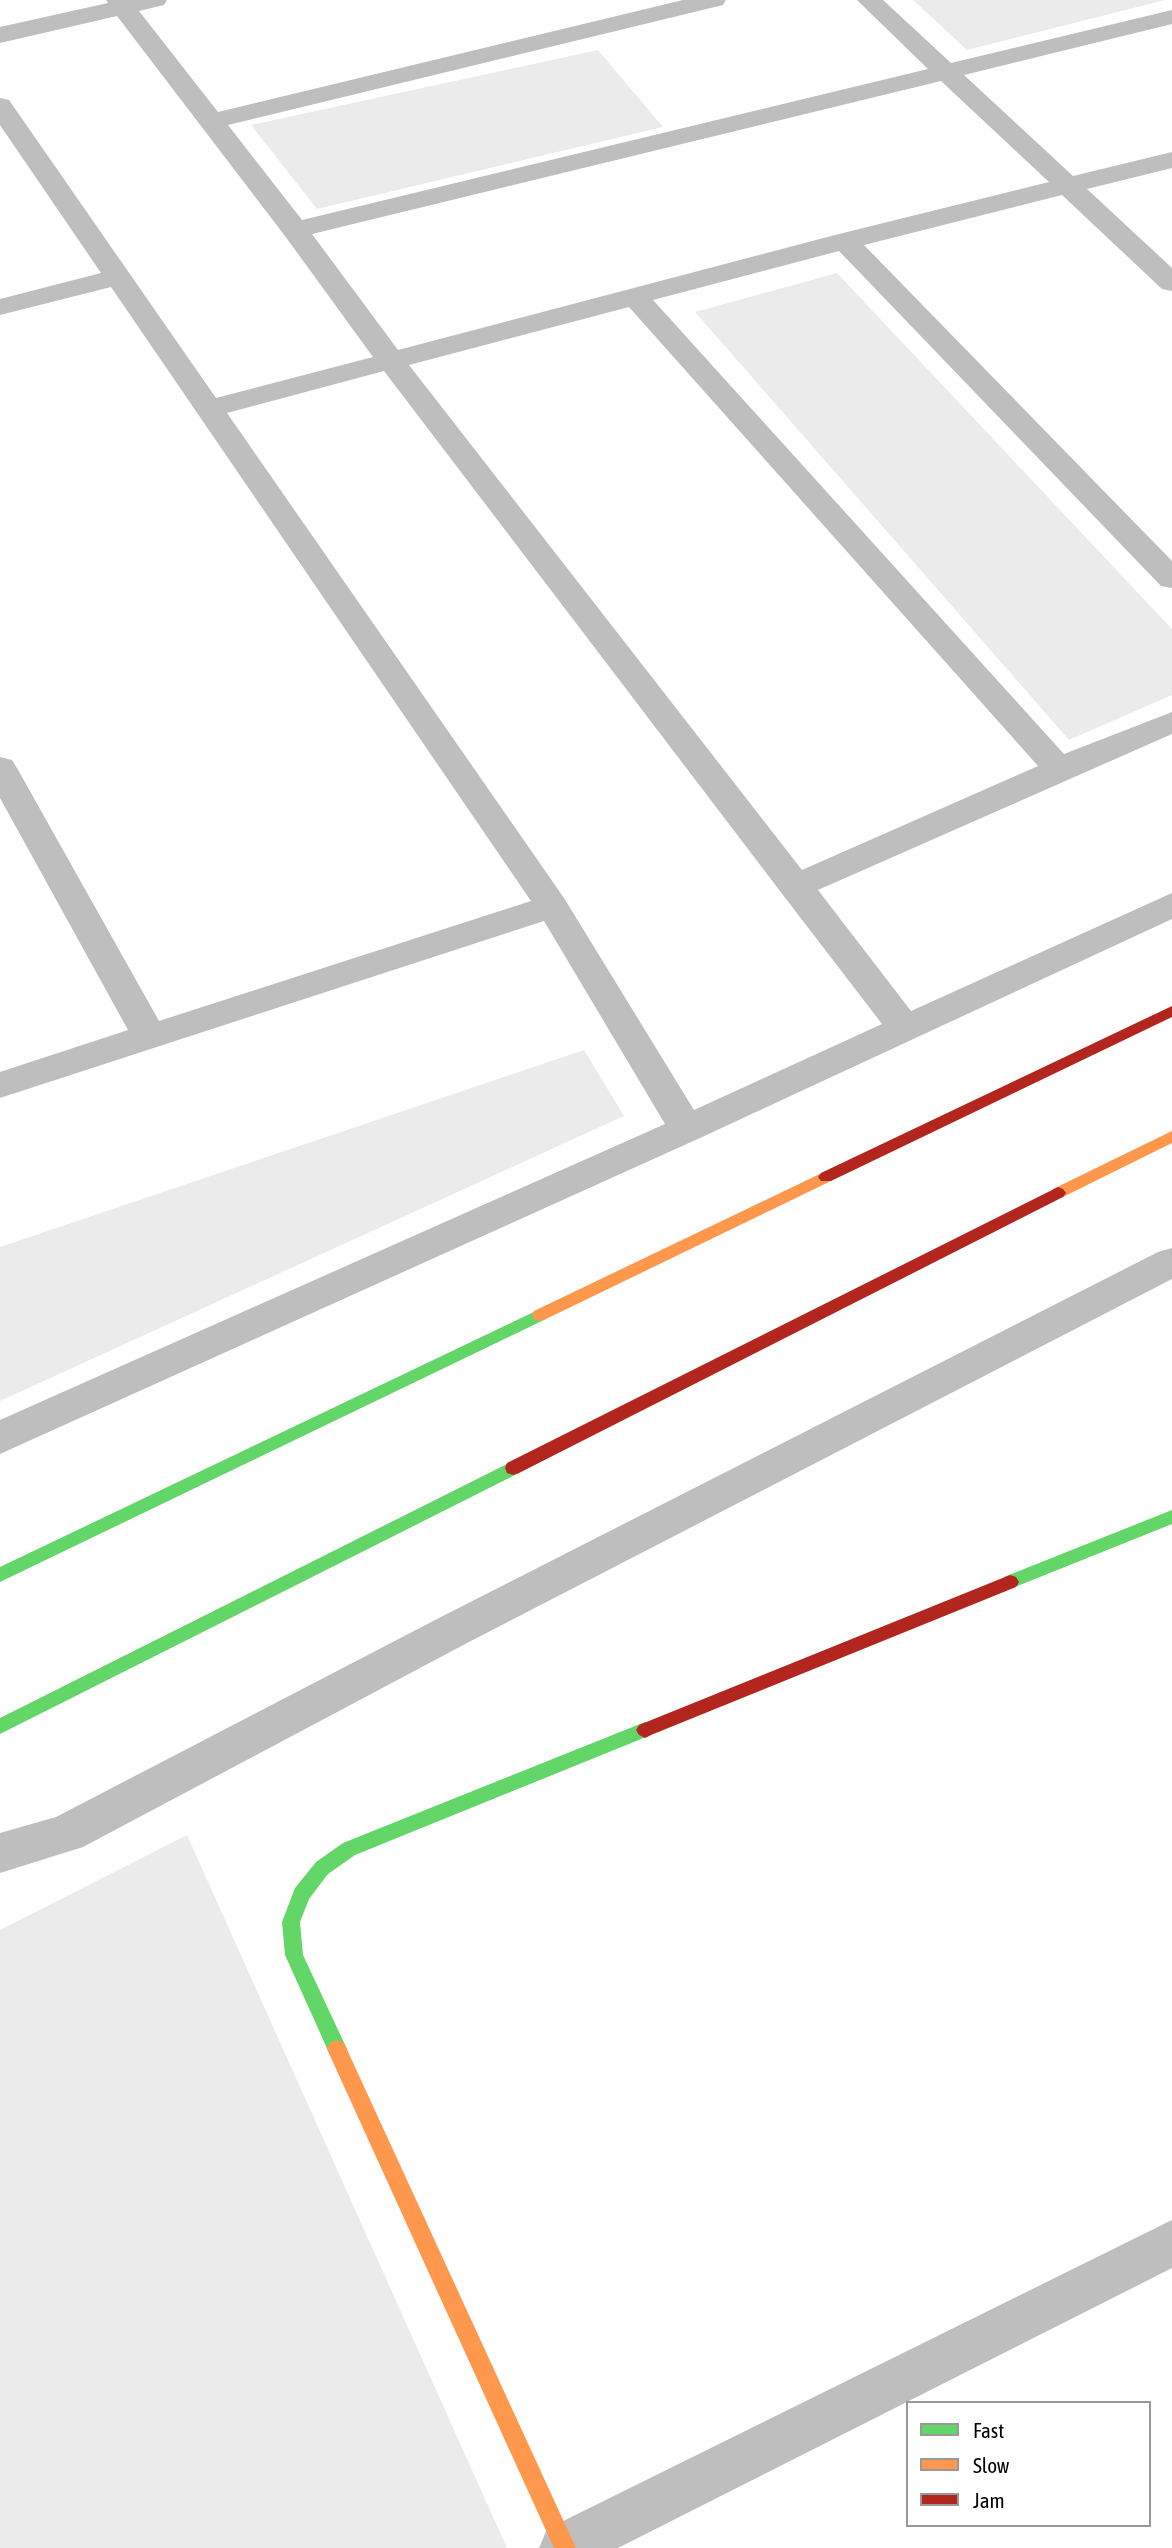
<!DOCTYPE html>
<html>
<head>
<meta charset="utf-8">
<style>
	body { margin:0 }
	#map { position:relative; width:1172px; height:2548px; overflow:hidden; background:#fff; font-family:"Asap Condensed",sans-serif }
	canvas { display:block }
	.legend { position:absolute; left:906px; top:2401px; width:245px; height:126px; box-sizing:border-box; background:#fff; border:2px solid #999; margin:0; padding:9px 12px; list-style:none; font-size:21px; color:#000 }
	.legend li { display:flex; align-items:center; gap:14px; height:35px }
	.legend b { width:35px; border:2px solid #999 }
</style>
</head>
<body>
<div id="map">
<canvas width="1172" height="2548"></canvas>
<ul class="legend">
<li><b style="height:9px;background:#63d668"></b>Fast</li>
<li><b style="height:9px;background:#ff974d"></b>Slow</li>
<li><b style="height:9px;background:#b3261e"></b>Jam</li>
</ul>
</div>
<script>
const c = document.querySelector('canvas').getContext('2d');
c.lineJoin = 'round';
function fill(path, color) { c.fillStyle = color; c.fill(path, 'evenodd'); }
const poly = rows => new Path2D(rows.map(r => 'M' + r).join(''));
fill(poly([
	[913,0,1165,0,967,50],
	[598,50,663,127,317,209,251,125],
	[837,273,1172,629,1172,695,1069,740,695,312],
	[584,1050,624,1116,0,1401,0,1247],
	[187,1835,507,2548,0,2548,0,1930]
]), '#ebebeb');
fill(poly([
	[106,0,167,0,164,5,139,11,218,112,683,0,726,0,723,5,228,125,302,220,928,69,857,0,883,0,951,63,1172,10,1172,24,964,75,1073,176,1172,152,1172,168,1087,189,1172,268,1172,291,1162,289,1062,195,864,245,1172,561,1172,588,1161,586,839,251,653,300,1064,754,1172,712,1172,734,818,890,911,1011,1172,893,1172,919,700,1138,0,1454,0,1420,665,1124,544,921,0,1098,0,1072,128,1030,0,798,0,757,12,760,17,768,159,1021,531,901,111,287,0,315,0,299,101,273,0,125,0,98,9,100,216,398,373,357,285,236,117,16,0,43,0,27,108,3,106,0],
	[941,81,1049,182,835,235,398,350,312,234,941,81],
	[629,307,1038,766,802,870,409,365,629,307],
	[384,371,783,895,882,1024,694,1110,564,898,227,413,384,371],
	[1172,1248,1172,1279,469,1642,83,1847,0,1873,0,1833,56,1817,439,1618,1158,1252,1172,1248],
	[1172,2220,1172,2268,618,2548,539,2548,547,2529,1172,2220]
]), '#bebebe');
fill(poly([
	[540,1309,546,1311,548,1315,546,1319,0,1582,0,1567,540,1309],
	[513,1461,519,1463,521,1468,519,1473,0,1734,0,1718,513,1461],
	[1172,1510,1172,1524,1010,1589,1004,1587,1001,1582,1004,1577,1172,1510],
	[645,1722,651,1725,654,1730,651,1735,355,1855,328,1874,309,1899,300,1922,303,1955,347,2049,344,2055,337,2058,330,2055,285,1955,282,1922,295,1888,316,1862,343,1843,645,1722]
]), '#63d668');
fill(poly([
	[1172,1131,1172,1143,1063,1197,1053,1197,1050,1193,1053,1189,1172,1131],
	[826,1171,831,1173,834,1177,831,1181,546,1319,540,1321,534,1319,532,1315,534,1311,826,1171],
	[337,2040,344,2043,576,2548,554,2548,327,2049,330,2043,337,2040]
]), '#ff974d');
fill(poly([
	[1172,1006,1172,1017,831,1181,821,1181,818,1177,821,1173,1172,1006],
	[1058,1187,1063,1189,1066,1193,1063,1197,519,1473,513,1475,507,1473,505,1468,507,1463,1058,1187],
	[1010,1575,1016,1577,1019,1582,1016,1587,651,1735,645,1738,639,1735,636,1730,639,1725,1010,1575]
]), '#b3261e');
</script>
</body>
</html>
